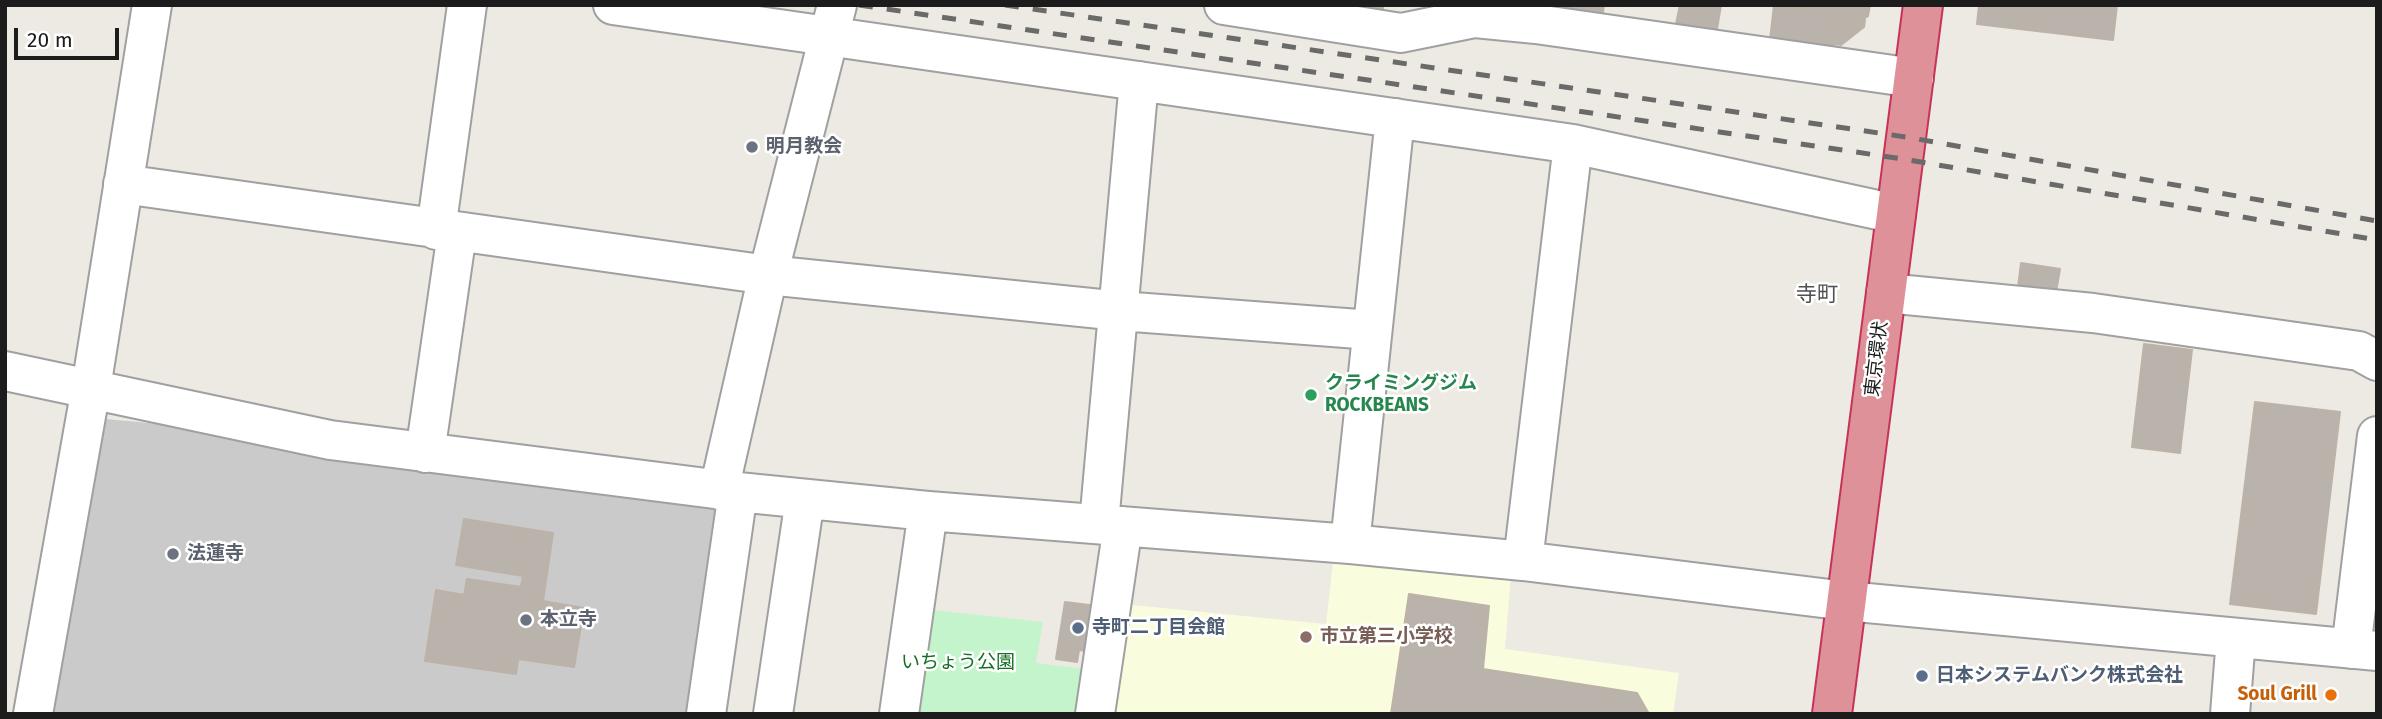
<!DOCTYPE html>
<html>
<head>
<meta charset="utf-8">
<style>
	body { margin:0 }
	#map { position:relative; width:2382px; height:719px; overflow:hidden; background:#edeae3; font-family:"Fira Sans",sans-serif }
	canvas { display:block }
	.frame { position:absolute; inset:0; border:7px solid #1c1c1c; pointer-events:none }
	.scale { position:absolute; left:14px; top:28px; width:105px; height:32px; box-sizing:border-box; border:4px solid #1c1c1c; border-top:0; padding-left:9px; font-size:21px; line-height:24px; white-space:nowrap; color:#1c1c1c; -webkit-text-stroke:5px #fff; paint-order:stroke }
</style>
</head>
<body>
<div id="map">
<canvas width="2382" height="719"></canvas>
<div class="frame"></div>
<div class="scale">20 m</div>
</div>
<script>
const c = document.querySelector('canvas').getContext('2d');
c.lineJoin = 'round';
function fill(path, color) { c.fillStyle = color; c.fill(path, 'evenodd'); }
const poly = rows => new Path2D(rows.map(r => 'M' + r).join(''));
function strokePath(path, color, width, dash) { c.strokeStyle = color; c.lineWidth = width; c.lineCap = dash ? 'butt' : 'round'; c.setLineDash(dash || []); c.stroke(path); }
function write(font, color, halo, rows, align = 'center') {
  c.font = font + ' "Fira Sans","Noto Sans JP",sans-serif'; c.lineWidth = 5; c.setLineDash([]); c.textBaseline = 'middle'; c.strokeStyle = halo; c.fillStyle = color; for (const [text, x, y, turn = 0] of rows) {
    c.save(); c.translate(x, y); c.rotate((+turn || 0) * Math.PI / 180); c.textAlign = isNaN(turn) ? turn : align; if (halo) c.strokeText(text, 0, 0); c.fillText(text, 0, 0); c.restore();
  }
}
fill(poly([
	[1335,543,1512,560,1505,649,1679,673,1673,714,1095,714,1112,603,1326,624]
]), '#f9fcdd');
fill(poly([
	[106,419,330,440,738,492,706,714,50,714]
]), '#cacaca');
fill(poly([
	[914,608,1043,622,1036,663,1101,671,1095,714,899,714]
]), '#c3f4cb');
const building = poly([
	[1344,5,1383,5,1383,11,1344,5],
	[1604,5,1602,18,1573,14,1574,9,1555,6,1604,5],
	[1680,5,1721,5,1716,35,1675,29,1680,5],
	[1774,5,1793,5,1792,10,1865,20,1864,27,1841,45,1835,44,1833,52,1770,40,1774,5],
	[1794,5,1870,5,1868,16,1865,18,1793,9,1794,5],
	[1979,5,2117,5,2113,40,1977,24,1979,5],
	[2021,263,2060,269,2056,292,2018,287,2021,263],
	[2144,344,2192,350,2180,453,2132,447,2144,344],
	[2255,402,2340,412,2316,614,2230,604,2255,402],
	[464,519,553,533,543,601,584,608,574,667,518,659,516,674,425,661,436,590,464,595,467,579,521,587,523,576,456,565,464,519],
	[1409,594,1489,606,1483,669,1637,693,1649,714,1391,714,1409,594],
	[1065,602,1097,606,1091,652,1079,650,1077,662,1056,659,1065,602]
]);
fill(building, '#b9b3ac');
strokePath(building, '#bdb2a7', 2);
const minor = poly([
	[613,5,1573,144,1896,214],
	[1224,5,1401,33,1475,18,1536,24,1914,78],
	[123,184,768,275,1120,311,1372,330],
	[436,230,467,5],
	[1886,293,2093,313,2359,351,2377,361],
	[5,371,330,440,738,492,928,511,1350,544,1523,561,1846,601,2377,651],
	[425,453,457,233],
	[719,490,768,275,837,5],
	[1099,523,1139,81],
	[1350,544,1395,118],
	[1523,561,1573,144],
	[2351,649,2377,436],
	[33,714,91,388,152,5],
	[706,714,738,492],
	[773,714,805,499],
	[899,714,928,511],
	[1095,714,1123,526],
	[2230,714,2236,638]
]);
const highway = poly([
	[1832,714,1923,5]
]);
strokePath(minor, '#a0a0a0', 42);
strokePath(highway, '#c73358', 42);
strokePath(minor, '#fff', 38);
strokePath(highway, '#de9198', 38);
strokePath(poly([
	[859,5,1903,159,2377,240],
	[1005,5,1906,137,2377,221]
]), '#6a6a6a', 5, [14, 14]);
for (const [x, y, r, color] of [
	[752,147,7,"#6b7280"],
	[1311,395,7,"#2e9e5b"],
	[173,554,7,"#6b7280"],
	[526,620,7,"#6b7280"],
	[1078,628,7,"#5c6f8a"],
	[1306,637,7,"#8d6e63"],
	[1922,676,7,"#5c6f8a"],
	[2331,695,7,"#e8710a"]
]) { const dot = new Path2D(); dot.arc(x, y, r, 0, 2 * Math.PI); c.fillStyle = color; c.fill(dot); strokePath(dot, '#fff', 2.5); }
write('bold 19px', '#5b616d', '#fff', [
	["明月教会",766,147],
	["法蓮寺",187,554],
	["本立寺",540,620]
], 'left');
write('19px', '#1c1c1c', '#fff', [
	["東京環状",1877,359,-83]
]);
write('bold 19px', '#27864d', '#fff', [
	["クライミングジム",1325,384],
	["ROCKBEANS",1325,406]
], 'left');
write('bold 19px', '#4e5e75', '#fff', [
	["寺町二丁目会館",1092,628],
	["日本システムバンク株式会社",1936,676]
], 'left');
write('bold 19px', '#785e54', '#fff', [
	["市立第三小学校",1320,637]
], 'left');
write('19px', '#157025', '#fff', [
	["いちょう公園",958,663]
]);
write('bold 19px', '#c56008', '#fff', [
	["Soul Grill",2317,695]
], 'right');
write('21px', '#4f4f4f', '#fff', [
	["寺町",1817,295]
]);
</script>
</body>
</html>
